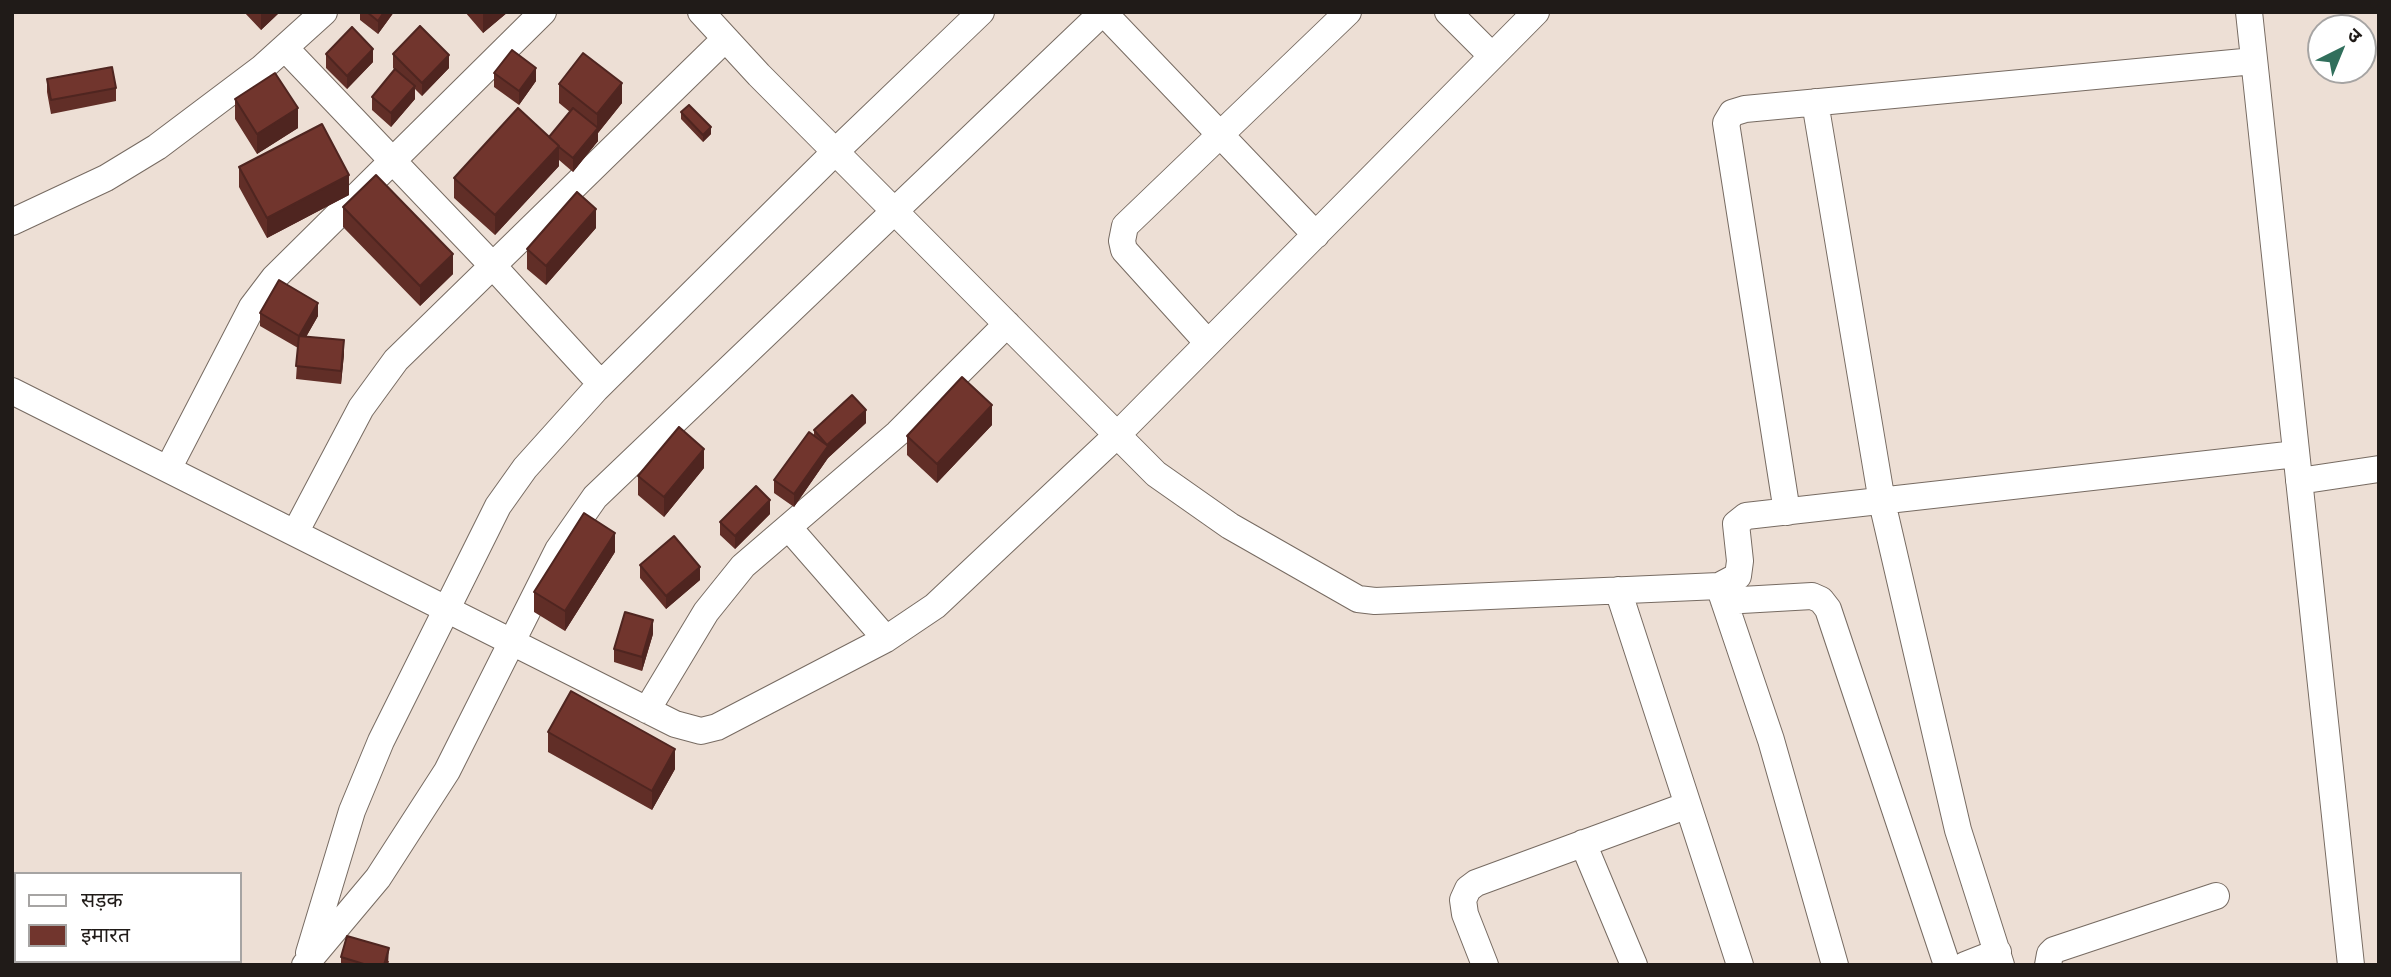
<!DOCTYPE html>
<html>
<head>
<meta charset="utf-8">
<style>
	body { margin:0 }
	#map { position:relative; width:2391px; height:977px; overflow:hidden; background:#eddfd5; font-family:"PT Sans Narrow","Noto Sans Devanagari",sans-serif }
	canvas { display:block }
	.frame { position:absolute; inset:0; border:14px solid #201b18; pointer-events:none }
	.legend { position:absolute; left:14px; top:872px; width:228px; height:91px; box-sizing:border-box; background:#fff; border:2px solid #a6a4a3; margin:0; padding:9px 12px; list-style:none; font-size:21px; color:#201b18 }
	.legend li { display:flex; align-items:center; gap:14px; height:35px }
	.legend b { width:35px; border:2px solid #a6a4a3 }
	.north { position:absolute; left:2307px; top:14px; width:70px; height:70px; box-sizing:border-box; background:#fff; border:2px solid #a6a4a3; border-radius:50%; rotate:43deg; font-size:19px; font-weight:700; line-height:28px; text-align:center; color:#201b18 }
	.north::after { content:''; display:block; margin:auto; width:24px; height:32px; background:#316f5c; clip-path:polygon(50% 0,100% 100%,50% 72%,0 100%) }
</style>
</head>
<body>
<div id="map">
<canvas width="2391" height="977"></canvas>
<div class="frame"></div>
<ul class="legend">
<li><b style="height:9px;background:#fff"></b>सड़क</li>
<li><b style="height:19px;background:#71352d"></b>इमारत</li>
</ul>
<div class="north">उ</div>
</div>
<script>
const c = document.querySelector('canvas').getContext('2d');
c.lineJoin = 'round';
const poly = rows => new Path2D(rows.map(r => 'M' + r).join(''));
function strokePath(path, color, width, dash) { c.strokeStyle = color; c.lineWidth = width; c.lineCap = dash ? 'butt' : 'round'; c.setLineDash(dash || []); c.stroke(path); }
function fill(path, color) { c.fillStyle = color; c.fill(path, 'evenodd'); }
const minor = poly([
	[701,12,759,75,1156,474,1230,526,1358,599,1375,601,1719,586,1738,576,1740,561,1736,524,1746,516,2296,454],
	[1103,12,1316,235],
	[1448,12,1492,56],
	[2249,12,2351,965],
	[285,48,493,266,601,384],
	[1815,102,1882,502,1958,830,2001,965],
	[12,222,106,178,157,147,262,68,324,12],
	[1208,343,1124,250,1122,241,1125,226,1348,12],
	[12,391,675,724,701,731,717,727,886,639,935,606,1117,435,1536,12],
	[168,469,252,307,274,278,543,12],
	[2299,481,2379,469],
	[1787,512,1726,123,1732,113,1745,109,2254,61],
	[789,528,886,639],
	[295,533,361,408,396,360,725,39],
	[1719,586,1771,740,1835,965],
	[1618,590,1740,965],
	[1724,601,1812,596,1821,600,1828,609,1947,965],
	[647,710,706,612,743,566,898,433,1007,324],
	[1583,843,1634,965],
	[309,953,352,811,381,741,498,506,525,468,596,389,835,152,981,12],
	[305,965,378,878,447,771,558,550,595,497,1103,12],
	[1485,965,1465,914,1463,900,1468,889,1476,883,1688,805],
	[1965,965,1998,952],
	[2048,965,2050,954,2054,950,2216,896]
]);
strokePath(minor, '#776b62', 28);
strokePath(minor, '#fff', 26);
fill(poly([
	[244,12,280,12,261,30],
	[360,12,394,12,378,34,360,20],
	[465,12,508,12,483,33],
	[326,54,373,62,347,89,326,68],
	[393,54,449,68,422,96,415,89,415,99,391,127,372,110,372,97,395,70,393,68],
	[494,73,536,81,519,105,494,87],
	[47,79,116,88,116,101,51,114,47,92],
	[559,84,622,103,598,133,598,141,573,172,559,160,559,166,495,235,454,198,454,178,549,137,570,112,559,103],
	[235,99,298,128,257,154,235,119],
	[681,112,711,134,703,142,681,119],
	[239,167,349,195,267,238,239,187],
	[343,207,453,274,420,306,343,227],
	[596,228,546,285,527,269,527,249],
	[260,313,318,316,306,337,344,354,341,384,296,379,298,348,260,326],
	[866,423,828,458,794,507,774,493,774,480,814,435,814,430],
	[992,425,937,483,907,455,907,436],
	[704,468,664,517,638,495,638,476],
	[770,514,735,549,720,535,720,522],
	[615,552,565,631,534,612,534,592],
	[640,565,700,580,666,609,640,578],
	[653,634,642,671,614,662,614,649],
	[548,732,675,769,652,810,548,752],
	[341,957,389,961,388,965,341,965]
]), '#612e27');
fill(poly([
	[261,12,280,12,261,30],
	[384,12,394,12,378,34,378,21],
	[485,12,508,12,483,33,483,13],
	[373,49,373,62,347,89,347,76],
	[449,55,449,68,422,96,422,83],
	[536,68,536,81,519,105,519,91],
	[622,83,622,103,598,133,598,141,573,172,573,158,597,129,597,114],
	[415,86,415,99,391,127,391,113],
	[298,108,298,128,257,154,257,134],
	[711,127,711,134,703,142,703,135],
	[559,146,559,166,495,235,495,215],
	[349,175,349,195,267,238,267,218],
	[596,209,596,228,546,285,546,266],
	[453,254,453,274,420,306,420,286],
	[318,303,318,316,299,349,299,336],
	[344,340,344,354,341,384,341,371],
	[992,405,992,425,937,483,937,464],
	[866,410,866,423,828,458,794,507,794,494,827,445],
	[704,449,704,468,664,517,664,497],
	[770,500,770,514,735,549,735,536],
	[615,533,615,552,565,631,565,611],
	[700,567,700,580,666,609,666,596],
	[653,620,653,634,642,671,642,657],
	[675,749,675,769,652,810,652,791],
	[389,948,388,965,384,965]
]), '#4f2520');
const building = poly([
	[367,12,384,12,378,21,367,12],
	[420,26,449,55,422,83,393,54,420,26],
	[352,27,373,49,347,76,326,54,352,27],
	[512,50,536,68,519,91,494,73,512,50],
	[583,53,622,83,597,114,559,84,583,53],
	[112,67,116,88,51,100,47,79,112,67],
	[395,69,415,86,391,113,372,97,395,69],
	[275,73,298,108,257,134,235,99,275,73],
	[689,105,711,127,703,135,681,112,689,105],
	[518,108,559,146,495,215,454,178,518,108],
	[573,108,598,128,573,158,559,147,559,146,549,137,573,108],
	[322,124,349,175,267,218,239,167,322,124],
	[376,175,453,254,420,286,343,207,376,175],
	[577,192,596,209,546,266,527,249,577,192],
	[279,280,318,303,299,336,260,313,279,280],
	[299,336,344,340,341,371,296,366,299,336],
	[962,377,992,405,937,464,907,436,962,377],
	[852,395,866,410,827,445,814,430,852,395],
	[679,427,704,449,664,497,638,476,679,427],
	[809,432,828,446,794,494,774,480,809,432],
	[756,486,770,500,735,536,720,522,756,486],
	[584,513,615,533,565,611,534,592,584,513],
	[674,536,700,567,666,596,640,565,674,536],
	[625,612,653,620,642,657,614,649,625,612],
	[571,691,675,749,652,791,548,732,571,691],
	[347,936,389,948,384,965,367,965,341,957,347,936]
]);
fill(building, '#71352d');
strokePath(building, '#4f2520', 2);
</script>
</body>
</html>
